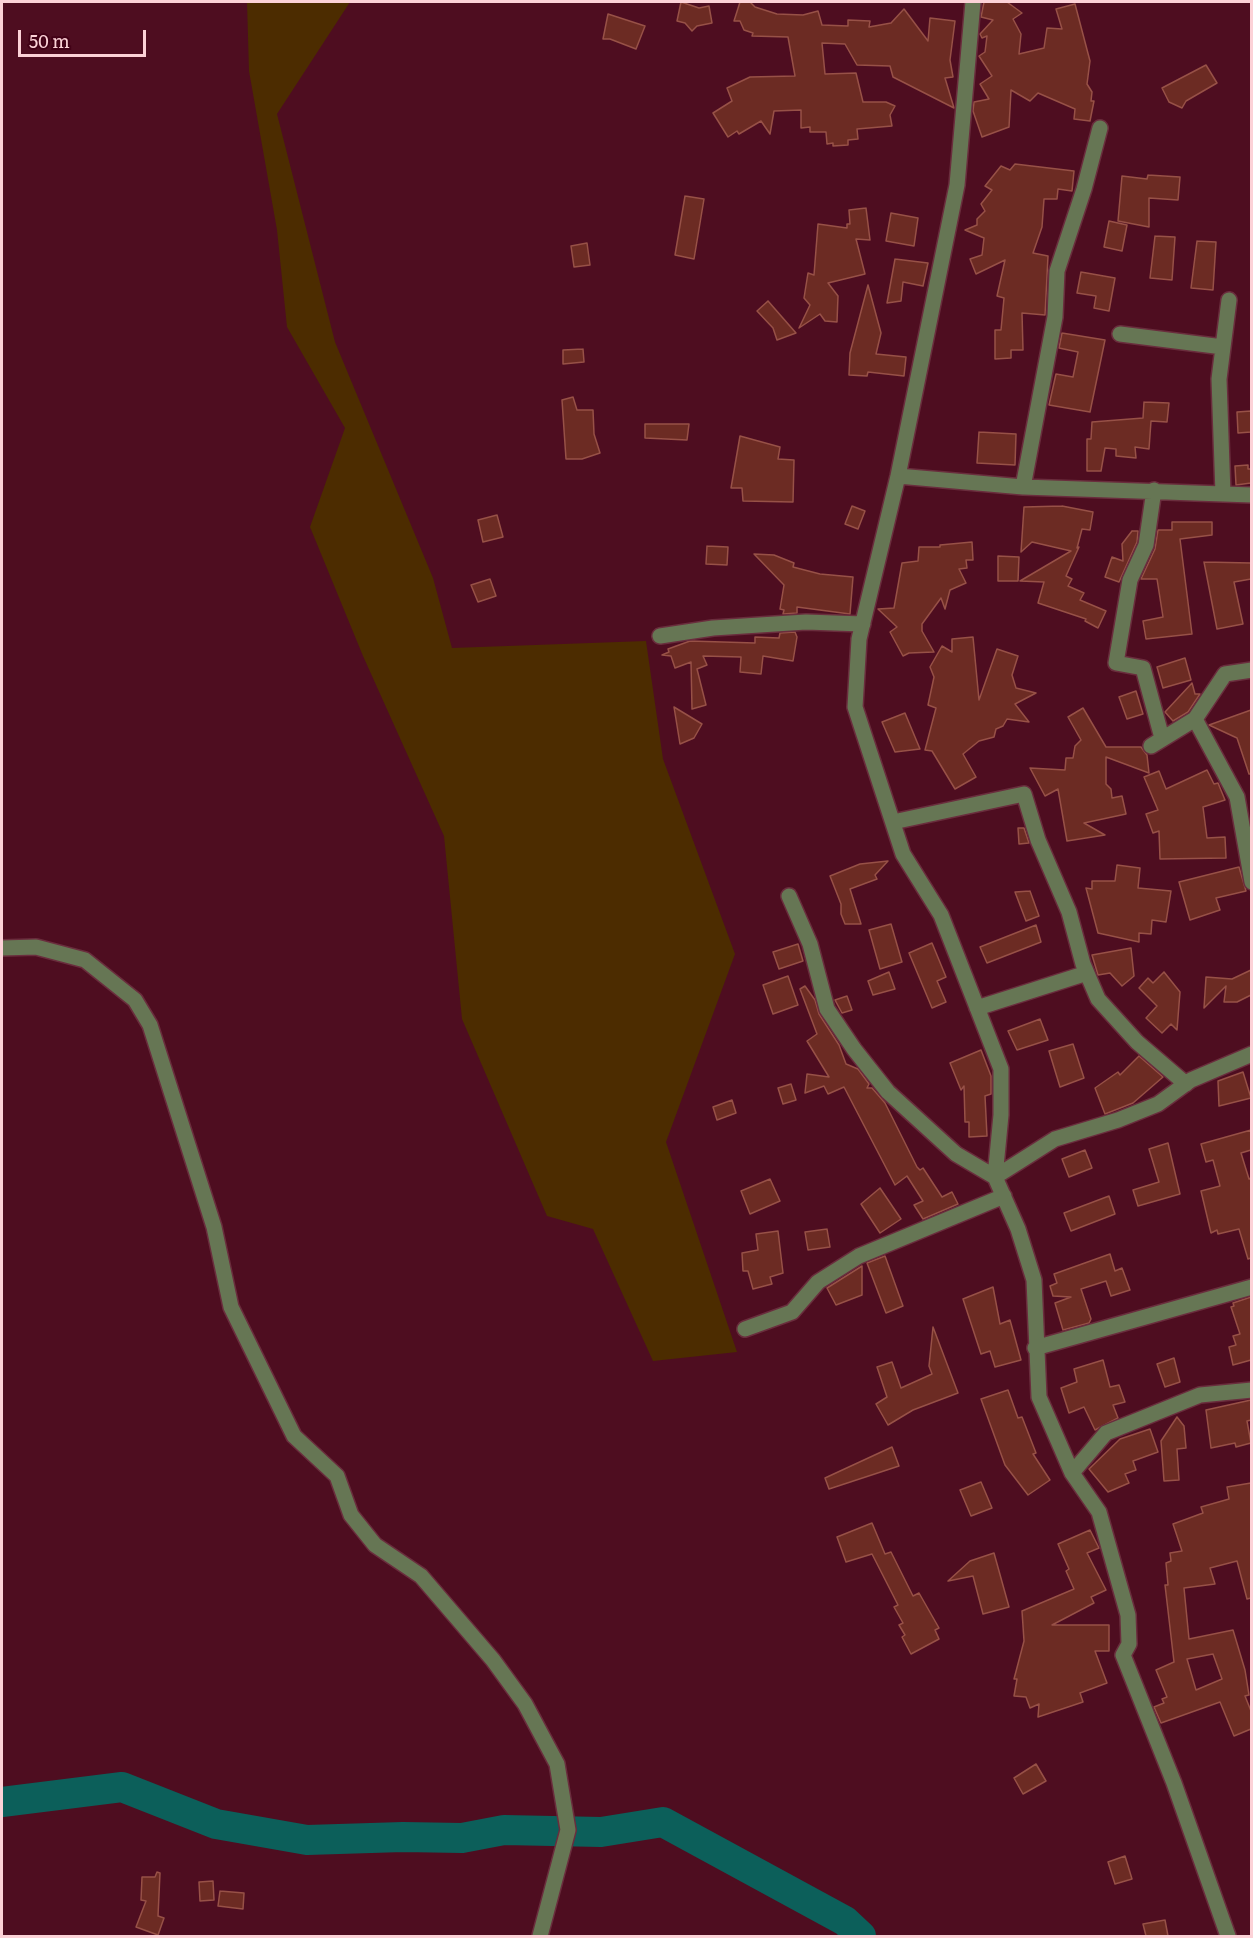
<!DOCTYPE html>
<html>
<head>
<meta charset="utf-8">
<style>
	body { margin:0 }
	#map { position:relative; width:1253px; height:1938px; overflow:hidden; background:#4e0d20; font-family:Literata,serif }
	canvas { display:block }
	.frame { position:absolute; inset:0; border:3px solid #fcd2d7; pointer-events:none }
	.scale { position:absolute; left:18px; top:30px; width:128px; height:27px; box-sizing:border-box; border:3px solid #fcd2d7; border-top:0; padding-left:8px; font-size:18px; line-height:21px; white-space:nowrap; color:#fcd2d7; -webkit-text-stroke:4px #420116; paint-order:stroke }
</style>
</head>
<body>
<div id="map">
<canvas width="1253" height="1938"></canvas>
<div class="frame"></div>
<div class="scale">50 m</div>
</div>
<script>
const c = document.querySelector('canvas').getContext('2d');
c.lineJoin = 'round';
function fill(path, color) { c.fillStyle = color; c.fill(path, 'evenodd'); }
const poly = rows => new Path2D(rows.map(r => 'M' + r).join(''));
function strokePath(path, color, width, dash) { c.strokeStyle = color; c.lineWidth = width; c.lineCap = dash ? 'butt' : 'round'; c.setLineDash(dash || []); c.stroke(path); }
fill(poly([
	[247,2,350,2,277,114,335,342,433,578,452,648,646,641,663,759,735,954,666,1142,737,1352,653,1361,593,1229,547,1216,462,1019,444,836,363,656,310,527,345,428,287,327,277,230,249,71]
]), '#4c2c00');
strokePath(poly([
	[2,1802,122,1787,216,1824,307,1840,403,1837,462,1838,504,1830,601,1832,663,1822,845,1921,861,1936]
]), '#0c5f5a', 30);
const building = poly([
	[681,2,699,8,709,6,712,23,697,26,692,31,685,23,677,21,681,2],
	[740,2,750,2,755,7,777,14,803,15,818,11,822,25,848,26,848,20,870,21,869,27,891,23,904,9,928,41,930,18,955,21,950,60,953,77,945,78,954,108,893,77,890,66,857,65,845,44,822,43,825,74,856,73,863,102,886,102,895,106,890,115,892,126,857,129,858,139,848,140,848,145,833,146,833,143,827,144,826,132,810,132,810,127,801,128,801,110,774,111,770,134,761,121,739,134,737,131,728,137,713,113,732,101,727,88,750,77,795,76,788,37,752,36,753,33,744,30,740,21,734,21,740,2],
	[984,2,1007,2,1022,13,1013,19,1021,34,1019,54,1044,48,1047,28,1062,29,1056,9,1075,4,1090,61,1087,84,1092,92,1091,101,1094,101,1090,121,1074,119,1075,109,1038,93,1030,101,1011,90,1009,127,982,137,973,111,974,102,989,99,980,84,992,76,979,56,985,52,987,36,982,38,980,34,993,20,981,17,984,2],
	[608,14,645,26,636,49,610,39,603,39,608,14],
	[1206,65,1217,83,1186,101,1182,108,1169,102,1162,88,1206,65],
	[1015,164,1074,171,1072,191,1058,189,1057,199,1044,199,1042,227,1033,253,1048,256,1045,315,1022,313,1023,350,1011,350,1011,358,995,359,995,330,1001,330,1004,298,997,296,1005,260,976,274,970,259,982,255,984,238,965,230,977,225,977,219,985,211,981,204,992,190,985,186,1001,166,1010,170,1015,164],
	[1148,175,1180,177,1178,200,1149,198,1149,227,1118,221,1122,176,1147,179,1148,175],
	[685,196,704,199,694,259,675,255,685,196],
	[866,208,870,240,856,239,865,274,828,283,838,296,837,322,825,321,820,314,799,328,810,305,804,298,808,273,814,275,818,224,847,228,847,224,850,224,849,210,866,208],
	[891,213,918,218,914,246,886,241,891,213],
	[1109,221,1127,225,1122,251,1104,247,1109,221],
	[1155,236,1175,237,1172,280,1150,278,1155,236],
	[1197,241,1216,242,1213,290,1191,288,1197,241],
	[587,243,590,265,574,267,571,246,587,243],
	[895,259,928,263,923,286,903,282,901,301,887,303,895,259],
	[1081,272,1115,278,1109,311,1094,308,1096,296,1077,293,1081,272],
	[868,285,881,333,876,354,906,357,904,376,868,372,867,376,849,375,850,353,868,285],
	[768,301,796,333,777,340,773,328,757,311,768,301],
	[1062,333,1105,340,1090,412,1049,405,1056,374,1073,377,1078,352,1059,348,1062,333],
	[583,349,584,362,563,364,563,350,583,349],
	[573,397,577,410,593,410,594,434,600,453,582,459,566,459,562,400,573,397],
	[1144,402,1169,403,1167,422,1151,421,1149,449,1135,447,1136,458,1116,456,1116,449,1105,448,1101,471,1087,471,1087,439,1091,439,1092,422,1143,418,1144,402],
	[1251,411,1251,432,1238,433,1237,412,1251,411],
	[645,424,689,424,687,440,645,438,645,424],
	[979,432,1016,434,1015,465,977,463,979,432],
	[740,436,780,447,778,459,794,460,793,502,743,501,742,488,731,488,740,436],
	[1248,465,1248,469,1251,469,1251,483,1236,485,1235,466,1248,465],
	[852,506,865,511,858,529,845,524,852,506],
	[1062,506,1093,512,1090,530,1082,529,1077,548,1079,547,1066,576,1072,579,1068,586,1084,593,1080,600,1106,611,1098,628,1085,621,1086,619,1038,603,1044,582,1020,581,1071,551,1032,542,1021,552,1024,507,1062,506],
	[497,515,503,537,483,542,478,520,497,515],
	[1172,522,1212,522,1212,535,1180,539,1192,634,1146,639,1143,621,1163,617,1157,579,1141,579,1155,549,1158,530,1172,530,1172,522],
	[1132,531,1138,531,1137,542,1119,582,1105,577,1112,557,1123,561,1122,544,1132,531],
	[972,542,973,560,966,560,967,568,959,569,966,583,950,590,945,609,941,598,922,624,922,631,934,652,909,653,903,656,890,632,897,627,878,609,894,608,902,563,918,561,919,547,940,547,940,545,972,542],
	[707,546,728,547,727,565,706,564,707,546],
	[754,554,774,555,794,563,793,567,820,574,853,577,850,614,797,607,797,613,783,614,784,610,780,609,784,585,754,554],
	[998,556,1019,557,1018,581,998,581,998,556],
	[1204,562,1251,563,1251,579,1234,582,1243,624,1217,629,1204,562],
	[490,579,496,596,478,602,471,585,490,579],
	[795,632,797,637,793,661,763,656,761,674,740,672,741,657,703,656,707,665,697,669,706,705,692,709,691,662,675,668,671,656,662,655,669,652,668,649,690,641,755,643,755,637,779,638,780,633,795,632],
	[973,637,979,700,997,649,1018,656,1012,675,1016,688,1036,693,1015,704,1029,722,1007,719,1003,726,996,729,994,737,979,741,963,754,976,777,955,789,932,751,925,750,936,708,928,705,934,677,930,667,942,646,952,652,952,639,973,637],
	[1185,658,1191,680,1163,688,1157,667,1185,658],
	[1192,683,1195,694,1200,694,1188,712,1173,721,1165,712,1192,683],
	[1136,691,1143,714,1127,719,1119,697,1136,691],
	[674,707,702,724,694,738,680,744,674,707],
	[1083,708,1106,747,1141,747,1147,755,1149,773,1106,757,1106,784,1111,789,1112,798,1122,796,1126,814,1084,823,1105,835,1067,841,1058,789,1045,796,1030,768,1065,770,1066,758,1073,758,1075,746,1081,740,1068,717,1083,708],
	[1251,710,1251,774,1249,774,1237,738,1209,725,1251,710],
	[905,713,920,749,895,752,882,722,905,713],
	[1207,770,1214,784,1218,783,1225,800,1203,807,1207,838,1225,837,1226,858,1160,859,1159,831,1153,833,1146,814,1158,810,1144,777,1159,771,1166,789,1207,770],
	[1018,828,1024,828,1029,843,1019,844,1018,828],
	[888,861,875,875,877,879,850,889,861,924,845,924,841,914,841,904,830,876,860,864,888,861],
	[1117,865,1140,868,1138,888,1171,891,1166,922,1152,920,1151,934,1139,933,1139,942,1098,933,1086,888,1092,889,1092,881,1115,881,1117,865],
	[1239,867,1246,891,1216,898,1220,910,1190,920,1179,882,1239,867],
	[1030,891,1039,916,1026,921,1015,892,1030,891],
	[891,924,902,962,880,969,869,930,891,924],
	[1036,925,1041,942,987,963,980,947,1036,925],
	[932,943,946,977,937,981,946,1002,932,1008,909,953,932,943],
	[798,944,803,961,779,969,773,952,798,944],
	[1131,948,1134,976,1122,986,1110,973,1098,975,1092,955,1131,948],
	[1251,970,1251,995,1237,1002,1224,1002,1226,986,1204,1008,1206,977,1232,979,1251,970],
	[889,972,895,989,873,995,868,981,889,972],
	[1164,972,1180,992,1177,1030,1171,1024,1162,1033,1146,1018,1157,1006,1139,988,1148,978,1153,983,1164,972],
	[788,976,798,1005,773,1014,763,985,788,976],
	[805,986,815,1000,819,1014,839,1045,846,1064,858,1069,869,1084,867,1088,872,1088,885,1103,917,1167,920,1170,923,1168,942,1197,952,1192,958,1204,923,1219,914,1205,923,1201,907,1176,895,1185,844,1087,828,1094,824,1086,805,1093,807,1074,829,1077,807,1041,817,1034,800,989,805,986],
	[847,996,852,1010,842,1013,835,1000,847,996],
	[1040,1019,1048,1040,1017,1050,1008,1031,1040,1019],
	[1073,1044,1084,1078,1060,1087,1049,1051,1073,1044],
	[981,1050,991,1076,991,1094,985,1096,987,1136,969,1137,969,1122,965,1122,964,1086,961,1090,950,1063,981,1050],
	[1139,1056,1163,1077,1133,1103,1105,1114,1095,1088,1118,1072,1120,1075,1139,1056],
	[1243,1072,1251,1098,1219,1106,1218,1081,1243,1072],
	[791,1084,796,1100,783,1104,778,1088,791,1084],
	[732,1100,736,1113,717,1120,713,1107,732,1100],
	[1251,1130,1251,1150,1241,1153,1249,1179,1251,1178,1251,1258,1248,1259,1239,1229,1218,1234,1217,1230,1211,1233,1201,1191,1220,1186,1213,1160,1206,1162,1201,1144,1251,1130],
	[1168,1143,1180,1194,1138,1206,1133,1190,1159,1182,1149,1149,1168,1143],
	[1085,1150,1092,1168,1069,1177,1062,1159,1085,1150],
	[770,1179,780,1201,750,1214,741,1191,770,1179],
	[880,1188,901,1219,880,1233,861,1204,880,1188],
	[1109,1196,1115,1214,1071,1231,1064,1213,1109,1196],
	[827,1229,830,1247,808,1250,805,1232,827,1229],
	[778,1231,783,1273,770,1277,772,1284,753,1289,748,1271,743,1271,742,1253,758,1250,756,1234,778,1231],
	[1110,1254,1115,1271,1122,1268,1130,1290,1111,1296,1106,1281,1081,1289,1091,1319,1089,1323,1063,1330,1055,1303,1071,1297,1053,1296,1050,1286,1057,1283,1054,1274,1110,1254],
	[885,1256,903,1306,886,1313,867,1263,885,1256],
	[862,1266,862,1295,836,1305,827,1288,862,1266],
	[993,1287,1000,1324,1010,1320,1021,1360,995,1367,990,1351,981,1354,963,1299,993,1287],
	[1251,1297,1251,1360,1233,1365,1229,1347,1236,1345,1233,1336,1240,1334,1231,1307,1234,1306,1233,1303,1251,1297],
	[933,1327,958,1393,913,1410,888,1425,876,1404,887,1397,877,1367,892,1362,901,1388,932,1374,929,1366,933,1327],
	[1174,1358,1180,1382,1165,1387,1157,1364,1174,1358],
	[1103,1360,1110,1387,1119,1385,1125,1402,1113,1405,1118,1418,1095,1430,1084,1407,1069,1413,1061,1388,1077,1382,1074,1369,1103,1360],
	[1008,1390,1018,1418,1022,1417,1036,1453,1033,1454,1050,1480,1028,1495,1005,1465,981,1399,1008,1390],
	[1251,1400,1251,1420,1247,1421,1251,1443,1236,1447,1235,1443,1211,1448,1206,1410,1251,1400],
	[1177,1417,1184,1426,1186,1448,1177,1449,1179,1480,1164,1481,1161,1441,1177,1417],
	[1150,1429,1158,1452,1133,1461,1136,1470,1125,1474,1129,1483,1108,1492,1089,1469,1120,1439,1150,1429],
	[892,1447,899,1466,829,1489,825,1478,892,1447],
	[981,1482,992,1508,971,1516,960,1490,981,1482],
	[1251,1483,1251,1598,1247,1599,1237,1561,1210,1568,1215,1584,1184,1588,1189,1639,1233,1630,1245,1670,1249,1695,1245,1696,1251,1711,1251,1729,1234,1736,1220,1702,1161,1723,1154,1707,1164,1703,1162,1699,1167,1697,1156,1670,1174,1662,1165,1585,1168,1585,1166,1563,1171,1561,1170,1553,1182,1551,1173,1524,1203,1513,1201,1507,1229,1499,1227,1487,1251,1483],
	[1213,1654,1222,1679,1196,1690,1187,1659,1213,1654],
	[872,1523,885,1554,891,1552,913,1596,919,1593,939,1628,935,1630,939,1639,911,1654,902,1637,905,1635,899,1625,903,1623,894,1607,898,1605,872,1554,846,1562,837,1537,872,1523],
	[1090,1530,1099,1548,1087,1553,1106,1590,1091,1597,1094,1603,1052,1625,1109,1625,1109,1651,1095,1651,1107,1683,1080,1693,1083,1702,1038,1717,1039,1704,1030,1708,1026,1697,1014,1696,1017,1679,1014,1679,1024,1641,1022,1611,1074,1589,1066,1571,1069,1569,1058,1544,1090,1530],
	[994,1553,1009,1607,983,1614,973,1576,948,1581,970,1561,994,1553],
	[1036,1764,1046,1781,1023,1794,1014,1778,1036,1764],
	[1125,1856,1132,1879,1115,1884,1108,1862,1125,1856],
	[157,1872,160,1873,158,1916,164,1918,158,1935,136,1927,146,1901,141,1900,142,1877,155,1877,157,1872],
	[213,1881,214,1900,200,1901,199,1882,213,1881],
	[220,1891,244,1893,243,1909,218,1906,220,1891],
	[1165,1920,1168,1936,1146,1936,1143,1924,1165,1920]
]);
fill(building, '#6c2b23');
strokePath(building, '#975147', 1.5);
const minor = poly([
	[973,2,957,185,898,476,859,639,855,707,903,854,941,915,1001,1069,1001,1115,995,1177,1018,1229,1034,1280,1039,1397,1072,1473,1099,1512,1128,1615,1129,1644,1123,1655,1174,1783,1228,1936],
	[1120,334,1223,347],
	[898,476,1023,487,1252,495],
	[1023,487,1055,317,1057,271,1084,189,1100,128],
	[1154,490,1146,545,1130,580,1116,663,1143,668,1162,738],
	[1223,494,1219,379,1229,300],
	[660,636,713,628,806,622,863,624],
	[1252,670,1225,674,1195,719,1237,797,1252,882],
	[1151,746,1195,719],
	[893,822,1024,794,1038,840,1069,912,1083,964,1098,999,1137,1042,1186,1084],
	[789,896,810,944,827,1009,854,1049,888,1092,956,1154,995,1177],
	[2,948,36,947,85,960,135,1000,150,1025,214,1227,231,1307,294,1436,337,1476,351,1515,375,1545,421,1576,493,1660,525,1704,557,1764,568,1830,540,1936],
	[977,1008,1087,973],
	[995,1177,1055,1139,1118,1120,1158,1104,1191,1080,1252,1054],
	[745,1329,792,1312,818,1282,859,1256,1004,1196],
	[1035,1348,1252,1287],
	[1072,1473,1106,1433,1200,1395,1252,1390]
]);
strokePath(minor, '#6a2d3d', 18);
strokePath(minor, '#667654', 15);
</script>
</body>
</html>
